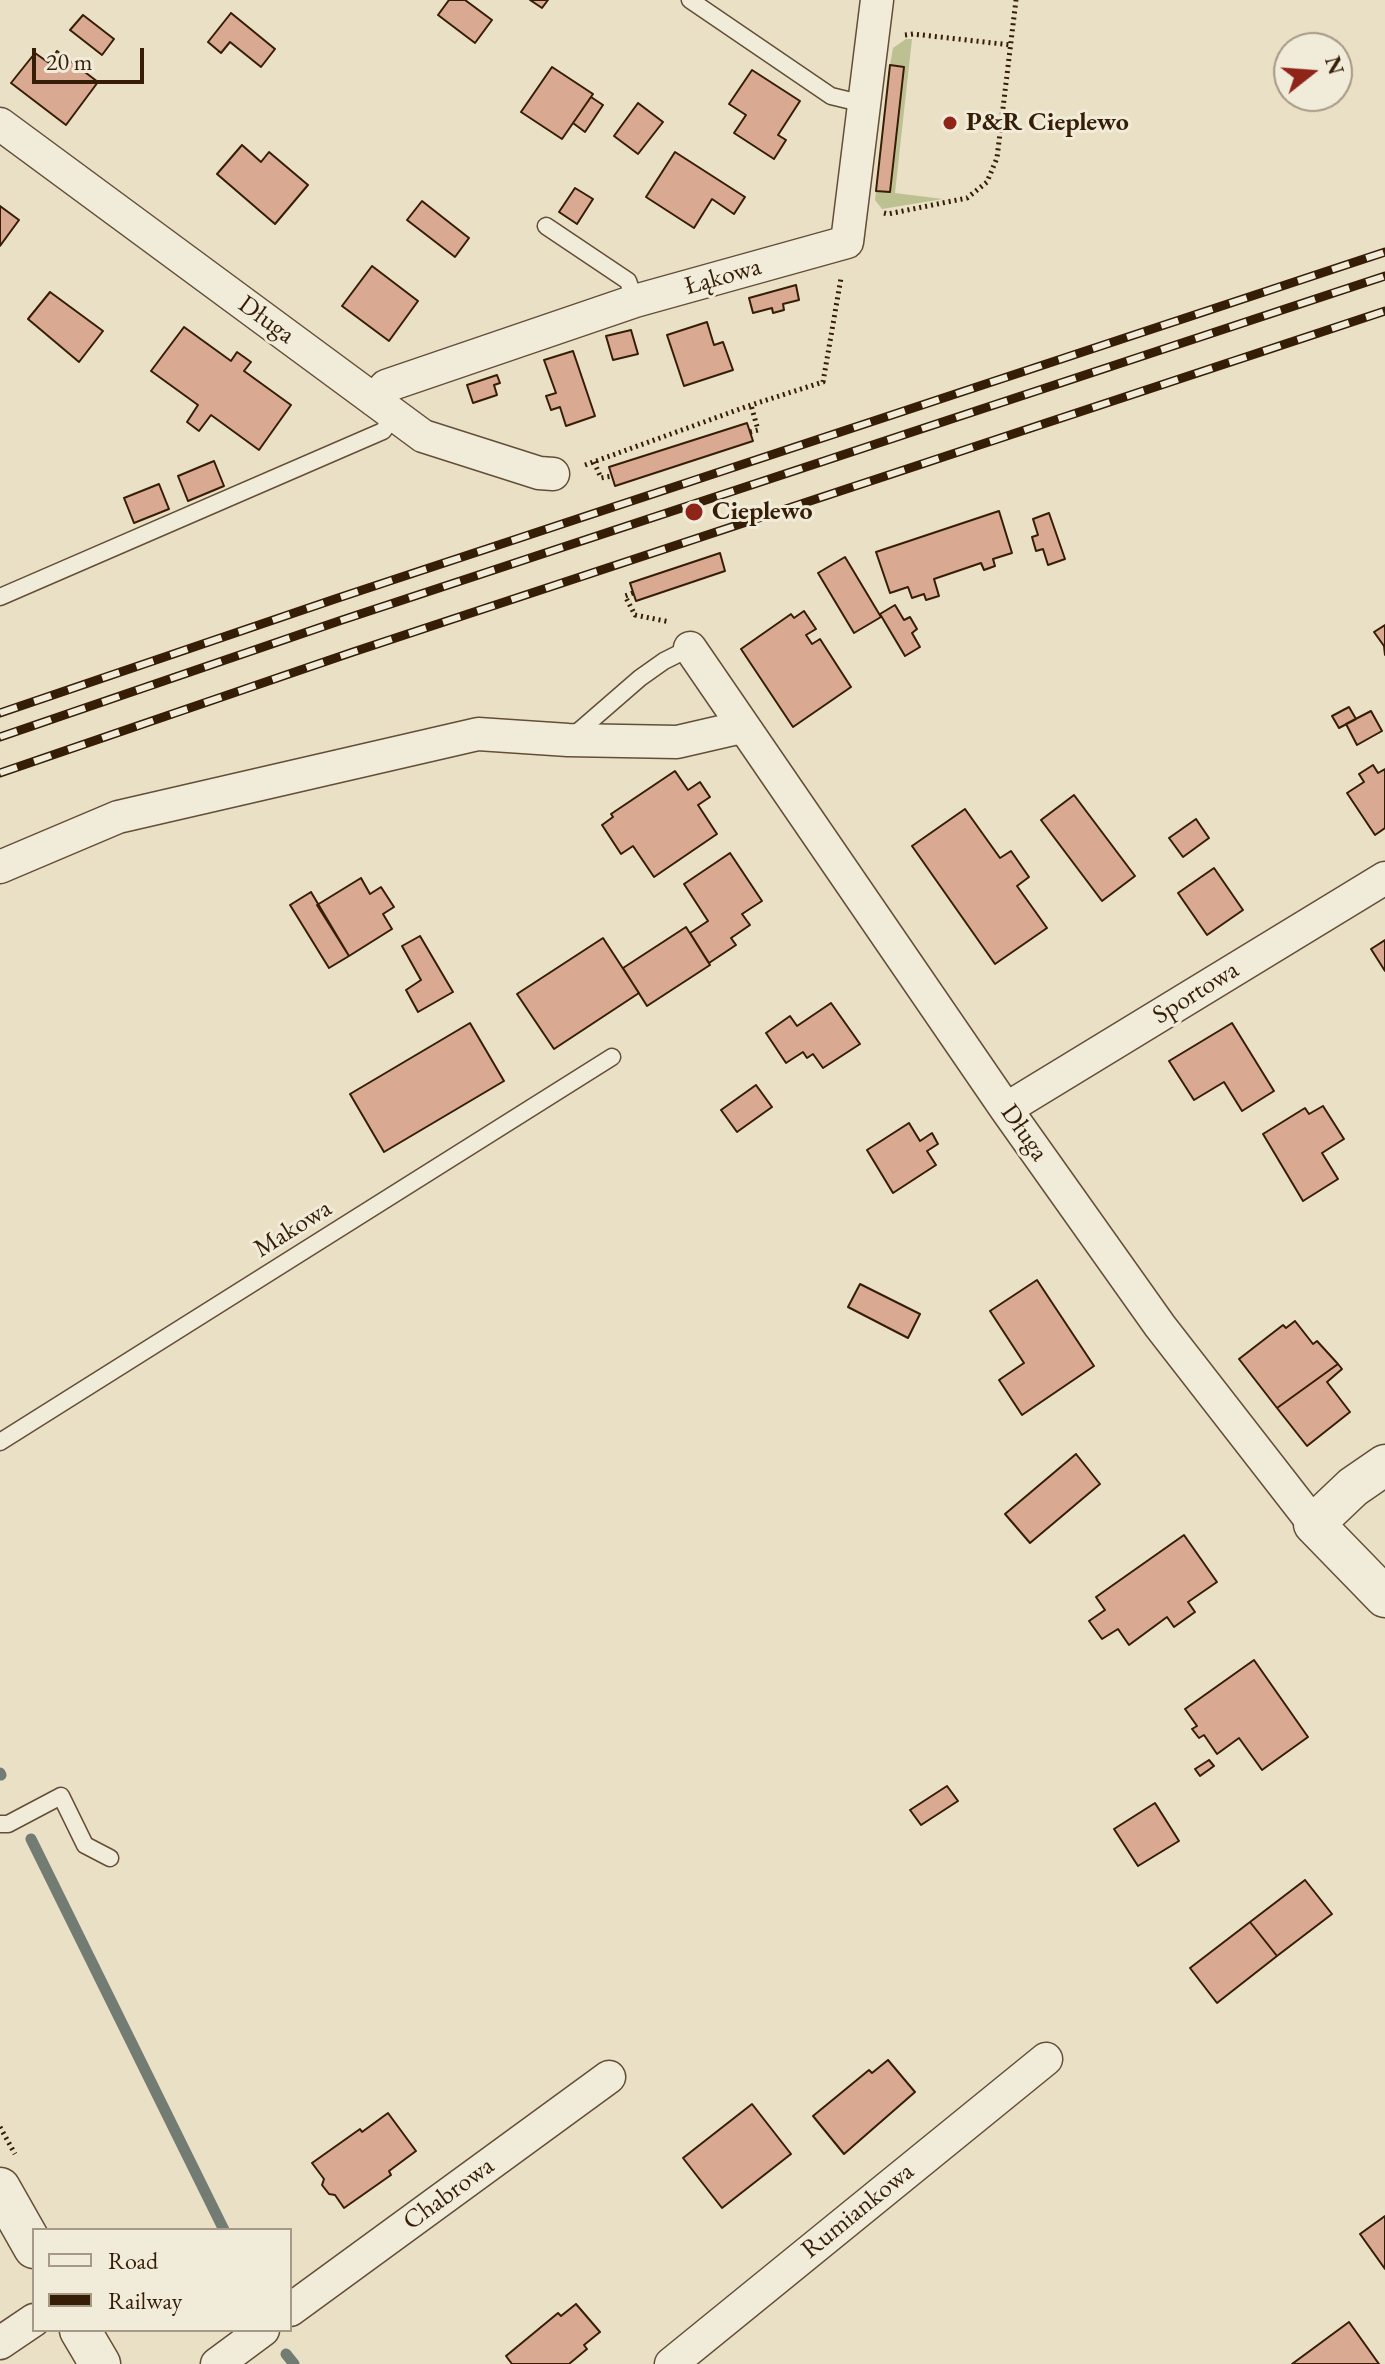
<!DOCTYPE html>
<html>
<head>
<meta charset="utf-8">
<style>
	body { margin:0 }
	#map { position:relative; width:1385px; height:2364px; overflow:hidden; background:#eae0c6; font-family:"EB Garamond",serif }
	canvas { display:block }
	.legend { position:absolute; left:32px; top:2228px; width:260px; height:104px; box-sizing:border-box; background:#f1ebda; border:2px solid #a69985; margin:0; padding:10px 14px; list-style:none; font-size:24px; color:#361e06 }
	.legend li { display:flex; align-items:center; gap:16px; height:40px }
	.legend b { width:40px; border:2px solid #a69985 }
	.north { position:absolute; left:1273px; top:32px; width:80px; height:80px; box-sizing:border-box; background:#f1ebda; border:2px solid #a69985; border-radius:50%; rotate:73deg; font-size:22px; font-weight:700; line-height:32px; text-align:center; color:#361e06 }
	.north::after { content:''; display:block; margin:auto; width:28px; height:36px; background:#8f2418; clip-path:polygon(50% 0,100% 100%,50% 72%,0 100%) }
	.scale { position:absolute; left:32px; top:48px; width:112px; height:36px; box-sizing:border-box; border:4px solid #361e06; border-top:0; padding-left:10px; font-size:24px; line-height:28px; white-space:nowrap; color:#361e06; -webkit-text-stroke:6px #f1ebda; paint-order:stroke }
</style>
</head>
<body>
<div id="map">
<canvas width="1385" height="2364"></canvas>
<ul class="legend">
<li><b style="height:10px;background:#f1ebda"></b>Road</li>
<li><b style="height:10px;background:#361e06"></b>Railway</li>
</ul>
<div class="north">N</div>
<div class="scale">20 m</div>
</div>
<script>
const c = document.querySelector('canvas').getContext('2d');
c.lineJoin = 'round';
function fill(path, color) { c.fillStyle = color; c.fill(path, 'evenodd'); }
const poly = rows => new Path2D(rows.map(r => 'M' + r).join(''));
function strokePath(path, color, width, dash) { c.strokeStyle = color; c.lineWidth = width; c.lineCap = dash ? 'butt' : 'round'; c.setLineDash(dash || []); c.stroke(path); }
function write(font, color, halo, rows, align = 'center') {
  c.font = font + ' "EB Garamond",serif'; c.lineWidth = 6; c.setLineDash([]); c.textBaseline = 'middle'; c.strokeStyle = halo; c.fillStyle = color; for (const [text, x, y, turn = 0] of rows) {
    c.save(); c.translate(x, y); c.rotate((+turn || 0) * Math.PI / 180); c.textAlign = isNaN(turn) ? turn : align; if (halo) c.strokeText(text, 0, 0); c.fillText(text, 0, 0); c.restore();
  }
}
fill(poly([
	[906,39,912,39,895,193,943,199,882,209,875,200,876,191,890,191,904,67,890,65,893,48]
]), '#bdc191');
strokePath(poly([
	[0,1773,1,1775],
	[31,1839,224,2230],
	[286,2354,294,2364]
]), '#727c73', 11);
const building = poly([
	[449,0,465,0,492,20,475,43,438,15,449,0],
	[530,0,548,0,542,8,530,0],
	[231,13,275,49,261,67,230,42,221,53,208,42,231,13],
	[83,15,114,39,102,55,70,30,83,15],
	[57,51,98,82,66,125,11,83,35,53,49,63,57,51],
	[890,65,904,67,890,192,876,191,890,65],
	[552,67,593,94,562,139,521,112,552,67],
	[752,70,800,101,778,135,786,140,774,159,734,133,746,115,729,104,752,70],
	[591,97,603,105,585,132,573,123,591,97],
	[638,103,663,122,638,154,614,136,638,103],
	[242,145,261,162,269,152,308,185,275,224,217,174,242,145],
	[675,152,745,197,734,214,712,199,694,228,646,197,675,152],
	[575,188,593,199,577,224,559,212,575,188],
	[422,201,469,238,455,257,407,220,422,201],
	[0,206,19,220,0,246,0,206],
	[372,266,418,301,389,341,342,306,372,266],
	[796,285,799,300,783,304,784,310,773,313,772,308,753,313,749,298,796,285],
	[50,292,103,331,79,362,28,319,50,292],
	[707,322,714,345,723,342,733,370,684,386,667,335,707,322],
	[184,327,231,361,237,352,251,362,244,371,291,405,259,450,211,415,199,431,187,422,198,405,151,371,184,327],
	[631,330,638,354,613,360,606,336,631,330],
	[573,351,595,416,566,426,560,407,551,410,546,396,556,393,544,360,573,351],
	[497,375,500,383,494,385,497,395,473,403,467,385,497,375],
	[747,423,753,441,615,486,609,467,747,423],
	[214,461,224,486,188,501,178,476,214,461],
	[159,484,169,509,134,523,124,498,159,484],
	[999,511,1012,553,993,559,995,566,984,570,981,563,934,579,939,596,926,600,924,594,912,598,908,587,890,593,876,552,999,511],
	[1049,513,1065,559,1048,565,1043,549,1036,551,1032,537,1038,535,1033,519,1049,513],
	[720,553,725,571,636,601,630,583,720,553],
	[845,557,881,617,854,633,818,573,845,557],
	[895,605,904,620,910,617,917,629,912,633,920,647,905,656,880,614,895,605],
	[804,611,816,629,806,635,812,644,820,639,851,687,793,727,741,649,791,614,794,618,804,611],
	[1385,625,1385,655,1384,646,1374,632,1385,625],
	[1349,707,1356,719,1339,728,1332,716,1349,707],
	[1371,711,1382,731,1357,745,1346,724,1371,711],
	[1373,765,1378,773,1385,769,1385,828,1375,835,1347,793,1364,782,1359,774,1373,765],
	[675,771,688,790,700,782,710,797,698,805,717,834,654,877,633,846,621,854,602,825,613,817,611,814,675,771],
	[1074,795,1135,876,1102,901,1041,820,1074,795],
	[965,809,1000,858,1011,851,1029,877,1017,886,1047,928,995,964,912,846,965,809],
	[1196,819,1209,838,1183,857,1169,838,1196,819],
	[730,853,762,901,742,914,750,925,731,938,736,945,709,963,690,933,708,921,684,884,730,853],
	[1214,868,1243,910,1207,935,1178,893,1214,868],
	[361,878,370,894,381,887,394,907,383,914,392,929,349,956,317,905,361,878],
	[311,892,349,956,329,968,290,905,311,892],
	[686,927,710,965,647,1006,623,968,686,927],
	[420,936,453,992,418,1012,406,990,421,980,402,946,420,936],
	[603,938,639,993,554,1049,517,994,603,938],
	[1385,940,1385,971,1371,949,1385,940],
	[831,1003,860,1044,823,1068,813,1054,807,1058,803,1052,786,1063,766,1033,790,1016,797,1026,831,1003],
	[470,1023,504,1081,384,1152,350,1094,470,1023],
	[1232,1023,1274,1091,1242,1111,1224,1082,1194,1100,1169,1061,1232,1023],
	[756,1085,772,1107,737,1132,721,1110,756,1085],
	[1323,1106,1344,1139,1322,1153,1338,1179,1303,1201,1263,1134,1305,1108,1309,1114,1323,1106],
	[909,1123,920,1141,932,1133,938,1144,927,1151,936,1165,893,1193,867,1150,909,1123],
	[1037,1280,1094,1366,1022,1415,999,1380,1024,1363,990,1311,1037,1280],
	[860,1284,920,1314,908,1338,848,1307,860,1284],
	[1295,1321,1313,1344,1317,1341,1338,1364,1277,1408,1239,1359,1283,1325,1286,1328,1295,1321],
	[1338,1364,1342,1369,1327,1382,1350,1412,1307,1446,1277,1408,1338,1364],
	[1076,1454,1100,1484,1030,1543,1005,1514,1076,1454],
	[1184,1535,1217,1582,1188,1602,1195,1612,1174,1627,1167,1617,1129,1645,1118,1629,1102,1639,1089,1621,1105,1610,1096,1597,1184,1535],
	[1254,1660,1308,1737,1262,1770,1239,1738,1217,1754,1204,1735,1199,1738,1192,1729,1197,1726,1185,1709,1254,1660],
	[1209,1760,1214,1766,1200,1776,1195,1769,1209,1760],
	[947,1786,958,1801,921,1825,910,1810,947,1786],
	[1155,1803,1179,1841,1138,1866,1114,1829,1155,1803],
	[1305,1880,1332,1914,1277,1956,1250,1922,1305,1880],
	[1250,1922,1277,1956,1217,2003,1190,1968,1250,1922],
	[888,2060,915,2092,844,2154,813,2116,869,2070,872,2073,888,2060],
	[752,2104,791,2154,722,2208,683,2158,752,2104],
	[388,2113,416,2151,389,2171,391,2175,344,2208,335,2195,329,2194,322,2185,324,2179,312,2163,360,2129,362,2132,388,2113],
	[1385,2216,1385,2269,1360,2234,1385,2216],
	[576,2304,600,2332,584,2345,587,2349,569,2364,512,2364,506,2356,558,2313,561,2316,576,2304],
	[1349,2322,1379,2364,1292,2364,1349,2322]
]);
fill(building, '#daa992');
strokePath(building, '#361e06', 2);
const service = poly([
	[690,0,831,96,864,104],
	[546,226,628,281,635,301],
	[0,597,383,431,394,416],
	[572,737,640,678,664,661,690,648],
	[0,1442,612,1057],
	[0,1824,8,1824,61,1796,85,1845,110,1858]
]);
const minor = poly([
	[0,124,423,436,539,473,553,474],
	[374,400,386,386,635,301,847,242,877,0],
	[690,648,1006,1109,1160,1326,1314,1524],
	[0,867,118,817,478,734,568,740,677,742,742,727],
	[1006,1109,1385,878],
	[290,2310,609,2077],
	[0,2343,34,2320],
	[217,2364,263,2330],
	[671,2364,1046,2059]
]);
const tertiary = poly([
	[1385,1465,1353,1487,1314,1524,1385,1597],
	[0,2188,34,2248],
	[80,2330,100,2364]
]);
strokePath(service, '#634e36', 19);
strokePath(minor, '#634e36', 35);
strokePath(tertiary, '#634e36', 43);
strokePath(poly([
	[905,35,913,34,1011,45],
	[884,213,888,214,967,198,987,182,997,158,1016,0],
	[750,432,758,430,751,405],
	[594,462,601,478,612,476],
	[585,465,751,405,823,382,841,278],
	[633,593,625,596,635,615,670,622],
	[0,2127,15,2154]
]), '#361e06', 5, [2, 4]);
strokePath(service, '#f1ebda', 16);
strokePath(minor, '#f1ebda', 32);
strokePath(tertiary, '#f1ebda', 40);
const rail = poly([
	[0,713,335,599,1385,252],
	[0,737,342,620,1385,276],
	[0,773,353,652,1385,311]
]);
strokePath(rail, '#361e06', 9);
strokePath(rail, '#f1ebda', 6, [18]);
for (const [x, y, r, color] of [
	[950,123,8,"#8f2418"],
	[694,512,10,"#8f2418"]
]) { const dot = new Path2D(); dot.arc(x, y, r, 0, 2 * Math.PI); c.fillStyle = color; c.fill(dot); strokePath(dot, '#f1ebda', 3); }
write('bold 26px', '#361e06', '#f1ebda', [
	["P&R Cieplewo",966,123],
	["Cieplewo",712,512]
], 'left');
write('26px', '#361e06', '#f1ebda', [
	["Łąkowa",723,277,-16],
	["Długa",266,320,36],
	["Sportowa",1196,993,-32],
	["Długa",1024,1133,55],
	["Makowa",293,1229,-32],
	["Chabrowa",449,2194,-36],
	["Rumiankowa",858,2211,-39]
]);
</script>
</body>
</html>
